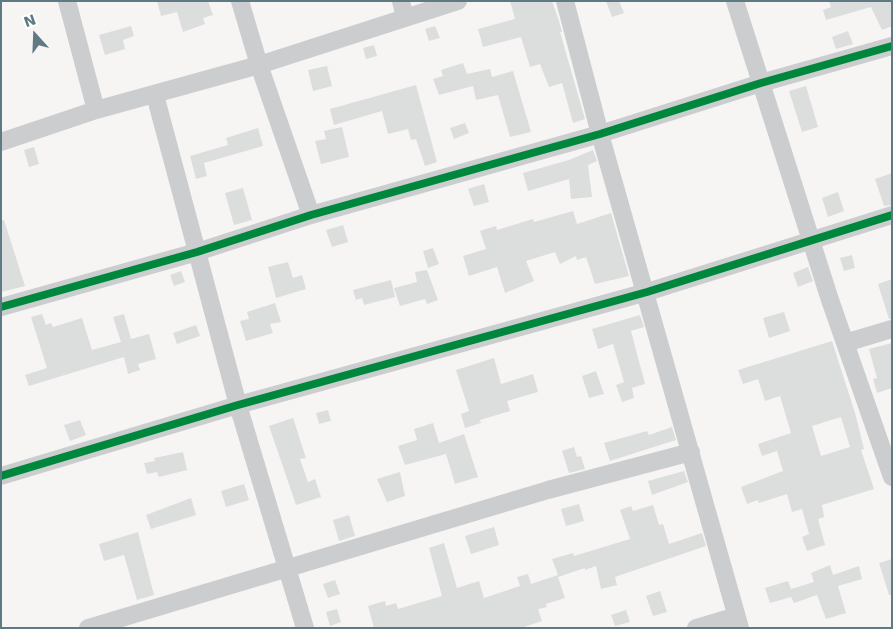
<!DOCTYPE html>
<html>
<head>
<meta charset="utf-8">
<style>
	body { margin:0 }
	#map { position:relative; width:893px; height:629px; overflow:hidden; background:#f6f5f4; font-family:"DejaVu Sans",sans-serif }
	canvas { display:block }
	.frame { position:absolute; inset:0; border:2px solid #5f7a82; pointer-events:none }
	.north { position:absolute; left:10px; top:10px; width:50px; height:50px; -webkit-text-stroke:4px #fff; paint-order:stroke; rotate:340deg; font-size:14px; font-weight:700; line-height:20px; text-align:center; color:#5f7a82 }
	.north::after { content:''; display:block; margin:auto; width:18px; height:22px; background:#5f7a82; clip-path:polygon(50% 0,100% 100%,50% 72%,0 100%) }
</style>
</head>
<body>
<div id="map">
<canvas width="893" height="629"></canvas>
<div class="frame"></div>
<div class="north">N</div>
</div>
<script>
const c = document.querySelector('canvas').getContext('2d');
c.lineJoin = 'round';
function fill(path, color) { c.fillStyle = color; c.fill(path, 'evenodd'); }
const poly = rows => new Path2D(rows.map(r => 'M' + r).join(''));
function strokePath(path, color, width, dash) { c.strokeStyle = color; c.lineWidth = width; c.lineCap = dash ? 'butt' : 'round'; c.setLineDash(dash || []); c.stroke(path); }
fill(poly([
	[157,1,208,1,213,15,203,18,205,24,183,32,177,12,161,16],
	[510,1,552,1,559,21,562,32,560,32,585,119,573,123,562,83,549,87,540,64,530,67,521,37,483,47,478,29,515,19],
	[606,1,619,1,624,13,612,17],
	[829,1,892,1,892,26,882,30,871,7,826,20,823,10,831,7],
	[131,26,134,36,123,40,125,49,105,55,99,35],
	[435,26,440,38,429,41,425,29],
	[848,31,853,44,836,49,832,37],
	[374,45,377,56,366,59,363,48],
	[463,63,467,74,490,69,492,77,513,71,531,132,510,137,498,95,476,100,473,86,439,95,433,79,443,76,441,70],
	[327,66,332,86,313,91,308,70],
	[416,85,437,162,425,166,416,139,411,140,408,129,388,134,382,111,334,125,330,109],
	[806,86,818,127,802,132,789,91],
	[465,123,469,133,454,139,450,128],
	[342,127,349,157,321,164,315,141,326,139,324,131],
	[258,128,263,146,204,163,207,176,196,179,190,156,228,145,226,138],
	[34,147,39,164,29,167,24,150],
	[593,150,597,161,588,165,592,197,571,199,569,179,528,191,523,173,569,160],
	[892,173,892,205,884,206,875,179],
	[484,184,489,202,474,206,468,189],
	[243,188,252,220,234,225,225,193],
	[838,192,844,211,828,217,822,198],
	[573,211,577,224,611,213,629,276,595,284,586,257,577,260,576,256,560,264,555,252,526,261,534,281,505,293,497,267,469,276,463,256,486,249,480,231,496,226,497,230,533,219,534,222],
	[1,220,4,220,25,286,1,292],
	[343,225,348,242,332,247,326,230],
	[433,248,439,264,428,268,423,251],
	[852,255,855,268,844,271,840,258],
	[288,262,293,278,302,275,306,289,276,298,268,267],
	[808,267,813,281,798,287,793,273],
	[427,270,438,300,427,304,425,299,400,306,394,288,417,282,415,272],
	[181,271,185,282,174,286,170,275],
	[892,279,892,319,889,319,878,284],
	[391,280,395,297,364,305,362,298,356,300,353,290],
	[275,303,281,322,270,324,273,333,246,341,240,321,249,319,247,312],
	[784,312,790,331,769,338,763,318],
	[42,314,46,325,51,323,53,327,82,318,92,350,121,342,113,317,124,314,131,339,149,334,156,359,138,364,140,370,128,374,124,357,29,386,25,375,47,368,31,317],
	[640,315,644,327,631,331,645,384,632,388,634,398,622,402,616,385,624,382,613,344,598,349,592,329],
	[196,325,200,336,177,344,173,333],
	[832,341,855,413,864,449,861,450,874,489,822,505,824,517,818,519,825,545,807,551,802,537,809,534,802,509,792,512,787,494,759,503,758,500,747,504,741,487,783,471,777,451,762,456,758,444,791,433,780,396,765,401,758,379,743,384,738,370],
	[841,417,850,447,821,456,812,426],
	[892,343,892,388,877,393,873,379,877,378,869,349],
	[494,358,501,384,533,374,538,392,507,401,510,411,480,420,481,423,465,428,461,414,469,411,456,370],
	[596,371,604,394,589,398,582,376],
	[328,410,331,421,319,424,316,413],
	[293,418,306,458,300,459,308,482,315,479,321,497,296,505,269,426],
	[80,420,86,435,70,441,64,425],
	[433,423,439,443,464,434,478,477,455,484,446,454,405,465,398,446,417,440,414,429],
	[672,427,676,440,610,461,604,443,647,431,649,435],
	[574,447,577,457,581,456,585,469,569,473,562,451],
	[183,452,187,470,159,477,157,472,147,474,144,463,155,461,154,458],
	[684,471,688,482,652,495,648,481],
	[400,472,405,496,387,502,377,479],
	[244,484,249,500,226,507,221,491],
	[191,498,196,515,151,529,146,515],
	[579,504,584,521,566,526,561,509],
	[653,505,659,525,663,524,669,544,702,533,706,546,615,577,617,585,601,589,596,566,585,570,585,568,558,577,565,598,546,604,547,607,538,609,542,621,521,628,374,628,368,606,385,601,386,606,396,603,398,609,442,596,429,548,444,543,457,588,479,581,484,598,520,586,517,577,528,574,531,584,558,575,552,559,573,553,574,556,630,539,620,510,631,506,633,511],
	[349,515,355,536,339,541,333,520],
	[494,527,499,545,471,554,465,536],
	[138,532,154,595,137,600,124,555,104,561,99,544],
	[892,559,892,595,889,595,879,563],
	[830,565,833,575,859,566,862,579,838,586,846,613,826,619,817,595,794,603,791,597,770,603,765,588,788,581,791,589,814,582,811,573],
	[335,580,340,594,328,598,323,584],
	[660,591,667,612,653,616,646,596],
	[337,609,341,622,330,626,326,612],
	[626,610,630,622,615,626,611,615]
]), '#dcdedd');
strokePath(poly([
	[67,1,96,110],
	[240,1,259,65,311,215],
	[401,1,405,18],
	[565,1,600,134,740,628],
	[735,1,830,300,892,477],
	[155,95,238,405,305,628],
	[1,142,96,110,259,65,458,1],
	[1,307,197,252,311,215,600,134,761,83,892,46],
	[845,343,892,329],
	[1,476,238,405,647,292,892,215],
	[88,628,548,490,691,452],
	[696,628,736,616]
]), '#cccdce', 18);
strokePath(poly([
	[1,307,197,252,311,215,600,134,761,83,892,46],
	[1,476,238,405,647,292,892,215]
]), '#00873e', 8);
</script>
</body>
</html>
